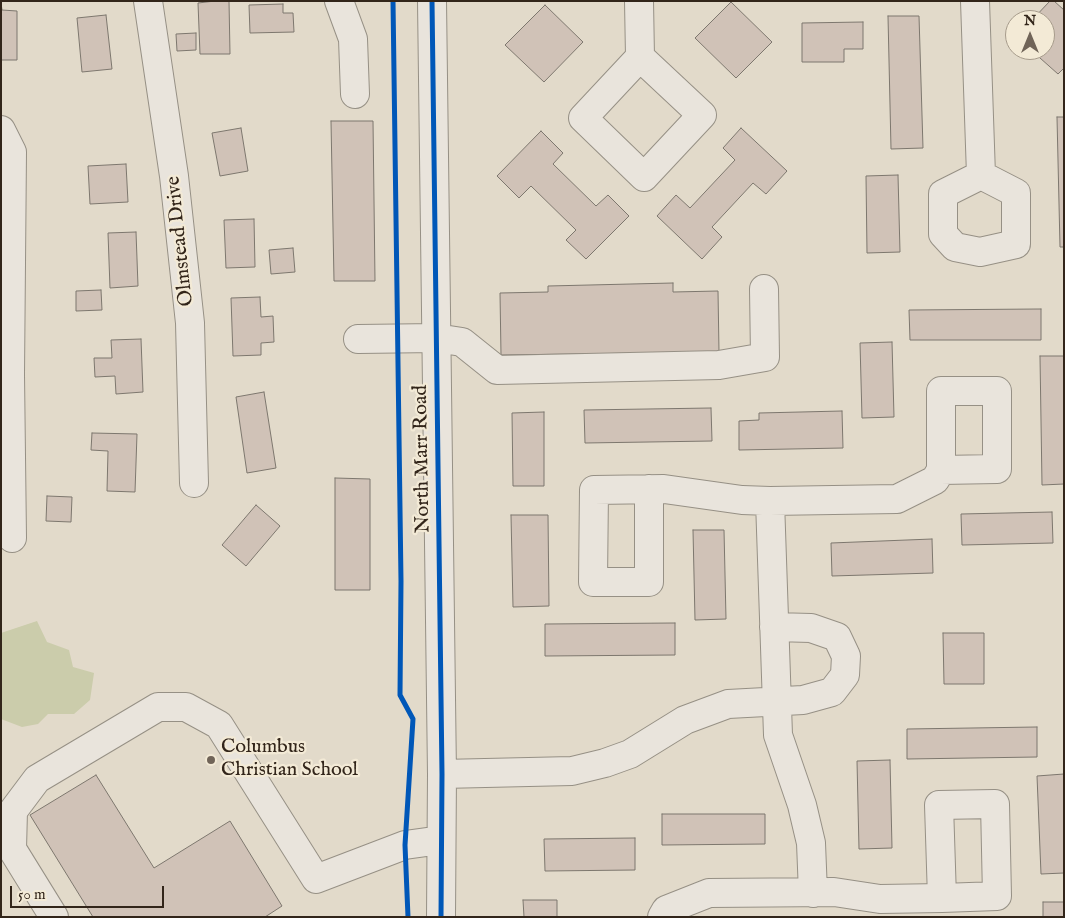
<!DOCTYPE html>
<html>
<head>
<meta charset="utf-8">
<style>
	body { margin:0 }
	#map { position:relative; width:1065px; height:918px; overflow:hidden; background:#e2daca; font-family:"IM FELL English",serif }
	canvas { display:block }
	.frame { position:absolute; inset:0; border:2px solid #32251a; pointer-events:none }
	.north { position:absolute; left:1005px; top:10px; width:50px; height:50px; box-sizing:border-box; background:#f3ead6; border:1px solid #a69b8b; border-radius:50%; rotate:0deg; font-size:14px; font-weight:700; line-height:20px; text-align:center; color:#32251a }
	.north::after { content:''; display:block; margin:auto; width:18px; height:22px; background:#706458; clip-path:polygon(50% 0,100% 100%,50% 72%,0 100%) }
	.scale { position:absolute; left:10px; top:886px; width:154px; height:22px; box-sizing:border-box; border:2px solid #32251a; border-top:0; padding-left:6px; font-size:15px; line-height:18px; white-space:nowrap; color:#32251a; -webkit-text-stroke:4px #f3ead6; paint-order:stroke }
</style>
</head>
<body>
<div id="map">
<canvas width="1065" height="918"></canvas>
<div class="frame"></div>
<div class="north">N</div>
<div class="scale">50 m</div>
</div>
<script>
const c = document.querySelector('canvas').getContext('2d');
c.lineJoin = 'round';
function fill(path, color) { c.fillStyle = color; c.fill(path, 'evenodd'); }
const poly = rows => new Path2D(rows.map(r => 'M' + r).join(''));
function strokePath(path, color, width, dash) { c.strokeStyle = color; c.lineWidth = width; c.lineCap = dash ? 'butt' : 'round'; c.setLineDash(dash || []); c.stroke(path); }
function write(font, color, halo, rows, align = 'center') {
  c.font = font + ' "IM FELL English",serif'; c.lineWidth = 4.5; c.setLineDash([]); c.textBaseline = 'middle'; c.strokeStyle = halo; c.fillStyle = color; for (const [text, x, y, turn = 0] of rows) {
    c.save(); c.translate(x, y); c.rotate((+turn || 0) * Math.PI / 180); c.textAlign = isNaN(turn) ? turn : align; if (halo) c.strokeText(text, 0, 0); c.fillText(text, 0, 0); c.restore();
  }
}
fill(poly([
	[37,621,47,642,69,650,73,667,94,673,90,700,74,714,48,714,38,724,22,727,1,719,1,633]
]), '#cbccab');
const building = poly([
	[215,1,229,1,230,54,200,54,198,3,215,1],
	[1050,1,1054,1,1064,10,1064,68,1058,74,1031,50,1045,50,1045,20,1032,20,1050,1],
	[731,2,772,42,736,78,695,38,731,2],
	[1,3,2,10,17,11,17,60,1,60,1,3],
	[283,4,283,13,293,13,294,32,250,33,249,5,283,4],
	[545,5,583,42,544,82,505,45,545,5],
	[106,15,112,69,82,72,77,18,106,15],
	[888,16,919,16,923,148,891,149,888,16],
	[863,22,863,49,844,49,844,62,802,62,802,23,863,22],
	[196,33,196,50,177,51,176,34,196,33],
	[1057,117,1064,117,1064,247,1060,247,1057,117],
	[331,121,373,121,375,281,334,281,331,121],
	[241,128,248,171,220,176,212,133,241,128],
	[741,128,787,171,766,194,753,183,712,227,722,237,702,259,657,216,676,195,690,208,735,160,723,148,741,128],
	[541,131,563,153,553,164,596,206,608,195,629,216,586,259,566,240,576,230,531,186,519,198,497,176,541,131],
	[126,164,128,202,90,204,88,166,126,164],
	[898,175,900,252,867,253,866,176,898,175],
	[254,219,255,267,226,268,224,220,254,219],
	[136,232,138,286,110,288,108,233,136,232],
	[293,248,295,272,271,274,269,250,293,248],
	[673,283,673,292,718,291,719,352,501,355,500,293,548,292,548,286,673,283],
	[101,290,102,310,76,311,76,291,101,290],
	[260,297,261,317,273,316,274,342,261,343,261,355,233,356,231,298,260,297],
	[1041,309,1041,340,910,340,909,310,1041,309],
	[141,339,143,392,116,394,115,376,95,377,94,358,112,358,111,340,141,339],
	[892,342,894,417,862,418,860,343,892,342],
	[1040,356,1064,356,1064,484,1042,485,1040,356],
	[264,392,276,468,247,473,236,397,264,392],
	[711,408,712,441,585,443,584,410,711,408],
	[842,411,843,448,739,450,739,421,759,420,759,413,842,411],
	[544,412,544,486,513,486,512,413,544,412],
	[92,433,137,434,135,492,107,491,108,451,91,450,92,433],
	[335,478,370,479,370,590,335,590,335,478],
	[47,496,72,497,71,522,46,521,47,496],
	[256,505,280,526,246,566,222,545,256,505],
	[1052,512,1053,543,962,545,961,514,1052,512],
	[511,515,548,515,549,606,513,607,511,515],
	[693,530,724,530,726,619,695,620,693,530],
	[932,539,933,573,832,576,831,543,932,539],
	[675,623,675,655,545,656,545,624,675,623],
	[943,633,984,633,984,684,944,684,943,633],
	[1037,727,1037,757,907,759,907,729,1037,727],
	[890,760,892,848,859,849,857,761,890,760],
	[1064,774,1064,873,1041,874,1037,776,1064,774],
	[96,775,154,868,230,821,282,906,265,917,93,917,30,815,96,775],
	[662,814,765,814,765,844,662,845,662,814],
	[635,838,635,870,545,871,544,839,635,838],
	[523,900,557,900,557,917,524,917,523,900],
	[1043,902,1064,902,1064,917,1043,917,1043,902]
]);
fill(building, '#d0c2b7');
strokePath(building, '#7d776e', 1);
const minor = poly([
	[148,1,174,176,190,323,194,483],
	[339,1,353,39,355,94],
	[432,1,442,774,441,917],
	[639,1,640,57,583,118,644,177,702,115,640,57],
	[975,1,981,175],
	[1,130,12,152,10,374,12,538],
	[981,175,1016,193,1016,244,980,252,955,247,943,234,943,194,981,175],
	[358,339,436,338,462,342,497,370,719,365,765,357,764,289],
	[649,489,649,582,593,582,594,490,664,489,742,500,770,501,897,499,935,480,941,470,941,391,997,391,997,469,941,470],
	[770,501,778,735,802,805,811,843,813,893],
	[442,774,572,771,605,763,630,754,685,720,728,704,803,700,832,692,845,675,846,656,837,637,811,628,774,627],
	[54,917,12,849,13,811,37,779,158,707,186,707,219,725,316,879,405,845,441,840],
	[662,917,666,910,709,893,834,892,880,899,942,898,997,896,995,804,939,805,942,898]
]);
strokePath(minor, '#969085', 30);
strokePath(minor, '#e9e4dc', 28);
strokePath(poly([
	[393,1,401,581,400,695,413,719,405,845,408,917],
	[432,1,442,774,441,917]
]), '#0057b8', 5);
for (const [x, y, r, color] of [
	[211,760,5,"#706458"]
]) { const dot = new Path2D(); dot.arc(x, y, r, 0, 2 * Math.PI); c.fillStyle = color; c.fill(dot); strokePath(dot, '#f3ead6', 2); }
write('20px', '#32251a', '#f3ead6', [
	["Olmstead Drive",181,241,-96],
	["North Marr Road",423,459,-91]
]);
write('20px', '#32251a', '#f3ead6', [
	["Columbus",221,748],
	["Christian School",221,771]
], 'left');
</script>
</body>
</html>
